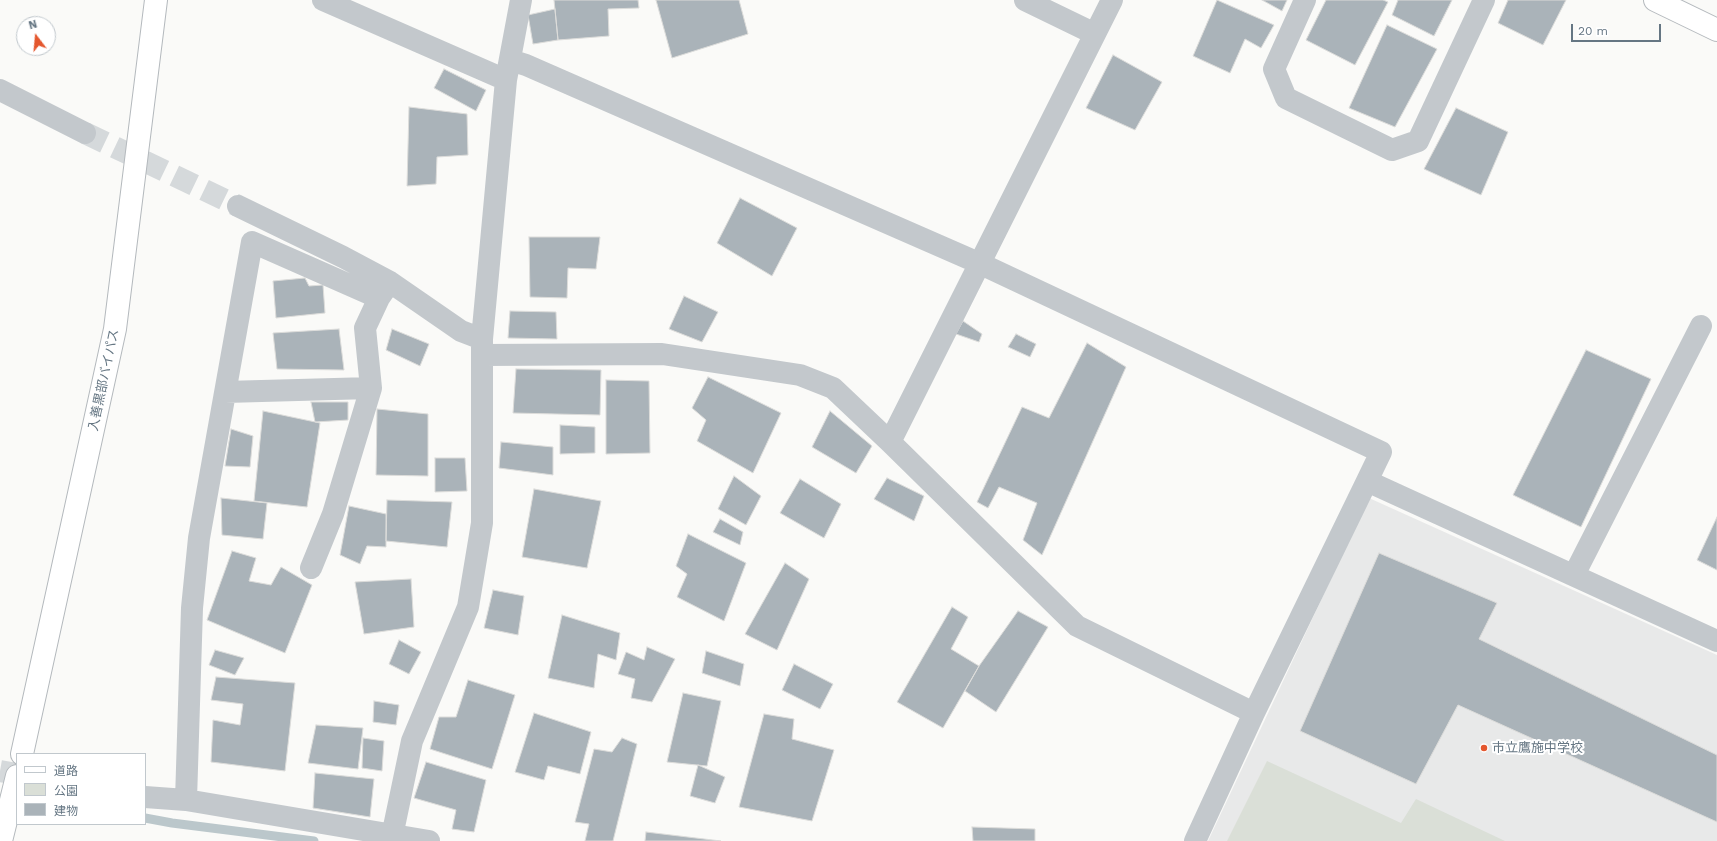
<!DOCTYPE html>
<html>
<head>
<meta charset="utf-8">
<style>
	body { margin:0 }
	#map { position:relative; width:1717px; height:841px; overflow:hidden; background:#fafaf8; font-family:"Work Sans","Noto Sans JP",sans-serif }
	canvas { display:block }
	.legend { position:absolute; left:16px; top:753px; width:130px; height:72px; box-sizing:border-box; background:#fff; border:1px solid #c1c8cd; margin:0; padding:5px 7px; list-style:none; font-size:12px; color:#657683 }
	.legend li { display:flex; align-items:center; gap:8px; height:20px }
	.legend b { width:20px; border:1px solid #c1c8cd }
	.north { position:absolute; left:16px; top:16px; width:40px; height:40px; box-sizing:border-box; background:#fff; border:1px solid #c1c8cd; border-radius:50%; rotate:344deg; font-size:11px; font-weight:700; line-height:16px; text-align:center; color:#657683 }
	.north::after { content:''; display:block; margin:auto; width:14px; height:18px; background:#e4572e; clip-path:polygon(50% 0,100% 100%,50% 72%,0 100%) }
	.scale { position:absolute; left:1571px; top:24px; width:90px; height:18px; box-sizing:border-box; border:2px solid #657683; border-top:0; padding-left:5px; font-size:12px; line-height:14px; white-space:nowrap; color:#657683; -webkit-text-stroke:3px #fff; paint-order:stroke }
</style>
</head>
<body>
<div id="map">
<canvas width="1717" height="841"></canvas>
<ul class="legend">
<li><b style="height:5px;background:#fff"></b>道路</li>
<li><b style="height:11px;background:#dadfd7"></b>公園</li>
<li><b style="height:11px;background:#aab3b9"></b>建物</li>
</ul>
<div class="north">N</div>
<div class="scale">20 m</div>
</div>
<script>
const c = document.querySelector('canvas').getContext('2d');
c.lineJoin = 'round';
function fill(path, color) { c.fillStyle = color; c.fill(path, 'evenodd'); }
const poly = rows => new Path2D(rows.map(r => 'M' + r).join(''));
function strokePath(path, color, width, dash) { c.strokeStyle = color; c.lineWidth = width; c.lineCap = dash ? 'butt' : 'round'; c.setLineDash(dash || []); c.stroke(path); }
function write(font, color, halo, rows, align = 'center') {
  c.font = font + ' "Work Sans","Noto Sans JP",sans-serif'; c.lineWidth = 4; c.setLineDash([]); c.textBaseline = 'middle'; c.strokeStyle = halo; c.fillStyle = color; for (const [text, x, y, turn = 0] of rows) {
    c.save(); c.translate(x, y); c.rotate((+turn || 0) * Math.PI / 180); c.textAlign = isNaN(turn) ? turn : align; if (halo) c.strokeText(text, 0, 0); c.fillText(text, 0, 0); c.restore();
  }
}
fill(poly([
	[1369,498,1717,655,1717,841,1208,841]
]), '#e8e9e9');
fill(poly([
	[1267,761,1401,823,1416,799,1505,841,1227,841]
]), '#dadfd7');
strokePath(poly([
	[145,818,172,823,314,841]
]), '#bbc7cb', 9);
const building = poly([
	[554,0,638,0,639,8,608,9,609,36,558,40,554,0],
	[656,0,739,0,748,34,672,58,656,0],
	[1217,0,1274,25,1261,48,1245,39,1230,73,1193,56,1217,0],
	[1262,0,1287,0,1282,11,1262,0],
	[1326,0,1383,0,1388,2,1355,65,1306,40,1326,0],
	[1398,0,1452,0,1434,36,1392,15,1398,0],
	[1508,0,1566,0,1543,45,1498,23,1508,0],
	[555,9,558,40,533,44,528,15,555,9],
	[1387,25,1437,49,1395,127,1349,108,1387,25],
	[1113,55,1162,82,1135,130,1086,108,1113,55],
	[444,69,486,90,476,111,434,88,444,69],
	[409,107,467,114,468,155,437,157,436,184,407,186,409,107],
	[1456,108,1508,132,1481,195,1424,169,1456,108],
	[740,198,797,228,772,276,717,243,740,198],
	[529,237,600,237,596,269,568,268,567,298,530,297,529,237],
	[305,278,309,286,323,285,325,313,276,318,273,281,305,278],
	[684,296,718,312,702,342,669,329,684,296],
	[510,311,556,312,557,339,508,338,510,311],
	[963,321,982,334,979,342,956,334,963,321],
	[339,329,344,370,277,369,273,333,339,329],
	[392,329,429,344,420,366,386,350,392,329],
	[1016,334,1036,344,1030,357,1008,347,1016,334],
	[1087,343,1126,367,1042,555,1023,540,1037,503,999,487,988,508,977,502,1022,407,1049,418,1087,343],
	[1586,350,1651,379,1581,527,1513,495,1586,350],
	[516,369,601,370,600,415,513,413,516,369],
	[708,377,781,413,753,473,697,441,706,420,692,408,708,377],
	[606,380,649,381,650,453,606,454,606,380],
	[311,402,348,402,348,420,315,422,311,402],
	[377,409,428,414,428,476,376,475,377,409],
	[263,411,320,423,307,507,254,501,263,411],
	[830,411,872,446,856,473,812,447,830,411],
	[560,425,595,427,595,453,560,454,560,425],
	[231,429,253,436,250,467,225,466,231,429],
	[501,442,553,447,553,475,499,468,501,442],
	[435,458,465,458,467,491,435,492,435,458],
	[734,476,761,496,746,525,718,509,734,476],
	[887,478,924,496,914,521,874,499,887,478],
	[800,479,841,504,824,538,780,513,800,479],
	[534,489,601,501,587,568,522,557,534,489],
	[221,498,267,503,263,539,222,535,221,498],
	[387,500,452,502,447,547,386,541,387,500],
	[349,506,386,514,386,547,367,546,360,564,340,555,349,506],
	[1717,517,1717,570,1697,560,1717,517],
	[720,519,743,532,740,545,713,532,720,519],
	[688,534,746,563,724,621,677,597,687,574,676,566,688,534],
	[232,551,256,558,249,581,271,585,281,567,312,585,285,653,207,620,232,551],
	[1379,553,1497,603,1479,639,1717,755,1717,822,1458,705,1416,784,1300,731,1379,553],
	[785,563,809,579,777,650,745,634,785,563],
	[411,579,414,627,364,634,355,582,411,579],
	[493,590,524,596,518,635,484,628,493,590],
	[952,607,968,617,951,649,979,666,943,728,897,702,952,607],
	[1018,611,1048,627,996,712,965,691,979,666,1018,611],
	[562,615,620,633,616,660,598,654,594,688,548,678,562,615],
	[399,640,421,652,409,674,389,664,399,640],
	[647,647,675,659,652,702,631,698,635,679,618,674,626,652,644,660,647,647],
	[215,650,244,658,235,675,209,665,215,650],
	[706,651,744,664,740,686,702,673,706,651],
	[794,664,833,684,820,709,782,690,794,664],
	[216,677,295,683,285,771,211,762,213,720,240,725,243,704,211,700,216,677],
	[468,680,515,695,492,769,430,749,439,717,456,717,468,680],
	[683,693,721,701,707,766,667,762,683,693],
	[374,701,399,705,396,725,373,722,374,701],
	[534,713,591,732,580,774,548,766,544,780,515,772,534,713],
	[764,714,794,719,792,739,834,750,812,821,739,807,764,714],
	[316,725,363,728,358,769,308,763,316,725],
	[363,738,384,741,382,771,362,768,363,738],
	[622,738,637,744,613,841,585,841,589,824,575,822,594,749,612,752,622,738],
	[426,762,486,780,474,832,452,829,456,810,414,798,426,762],
	[698,765,725,777,715,803,690,796,698,765],
	[315,773,374,779,370,817,313,808,315,773],
	[972,827,1035,829,1035,841,973,841,972,827],
	[646,832,721,841,645,841,646,832]
]);
fill(building, '#aab3b9');
strokePath(building, '#dcdcda', 1);
strokePath(poly([
	[85,133,238,206],
	[0,771,17,774]
]), '#d5d9db', 22, [22, 11]);
const major = poly([
	[1655,0,1717,30]
]);
const highway = poly([
	[22,754,115,329,156,0],
	[1,841,17,776]
]);
strokePath(major, '#b5babe', 24);
strokePath(highway, '#b4b9bd', 24);
strokePath(poly([
	[323,0,506,80],
	[1025,0,1095,34],
	[1305,0,1274,69,1286,98,1392,150,1418,141,1484,0],
	[510,60,526,65,981,264,1381,452,1367,481,1717,641],
	[0,90,85,133],
	[238,206,343,257,390,282,461,331,482,339],
	[379,298,252,242,199,538,192,608,186,800,429,841],
	[483,355,662,354,800,375,833,388,890,442,1077,626,1254,713],
	[225,392,371,388],
	[890,442,1112,0],
	[311,568,333,514,371,388,365,328,379,298,390,282],
	[1574,575,1701,326],
	[145,797,186,800],
	[391,841,412,741,468,607,482,523,482,339,506,80,521,0],
	[1195,841,1254,713,1367,481]
]), '#c3c8cc', 22);
strokePath(major, '#fff', 22);
strokePath(highway, '#fff', 22);
for (const [x, y, r, color] of [
	[1484,748,4,"#e4572e"]
]) { const dot = new Path2D(); dot.arc(x, y, r, 0, 2 * Math.PI); c.fillStyle = color; c.fill(dot); strokePath(dot, '#fff', 1.5); }
write('13px', '#657683', '#fff', [
	["入善黒部バイパス",104,380,-78]
]);
write('13px', '#657683', '#fff', [
	["市立鷹施中学校",1492,748]
], 'left');
</script>
</body>
</html>
